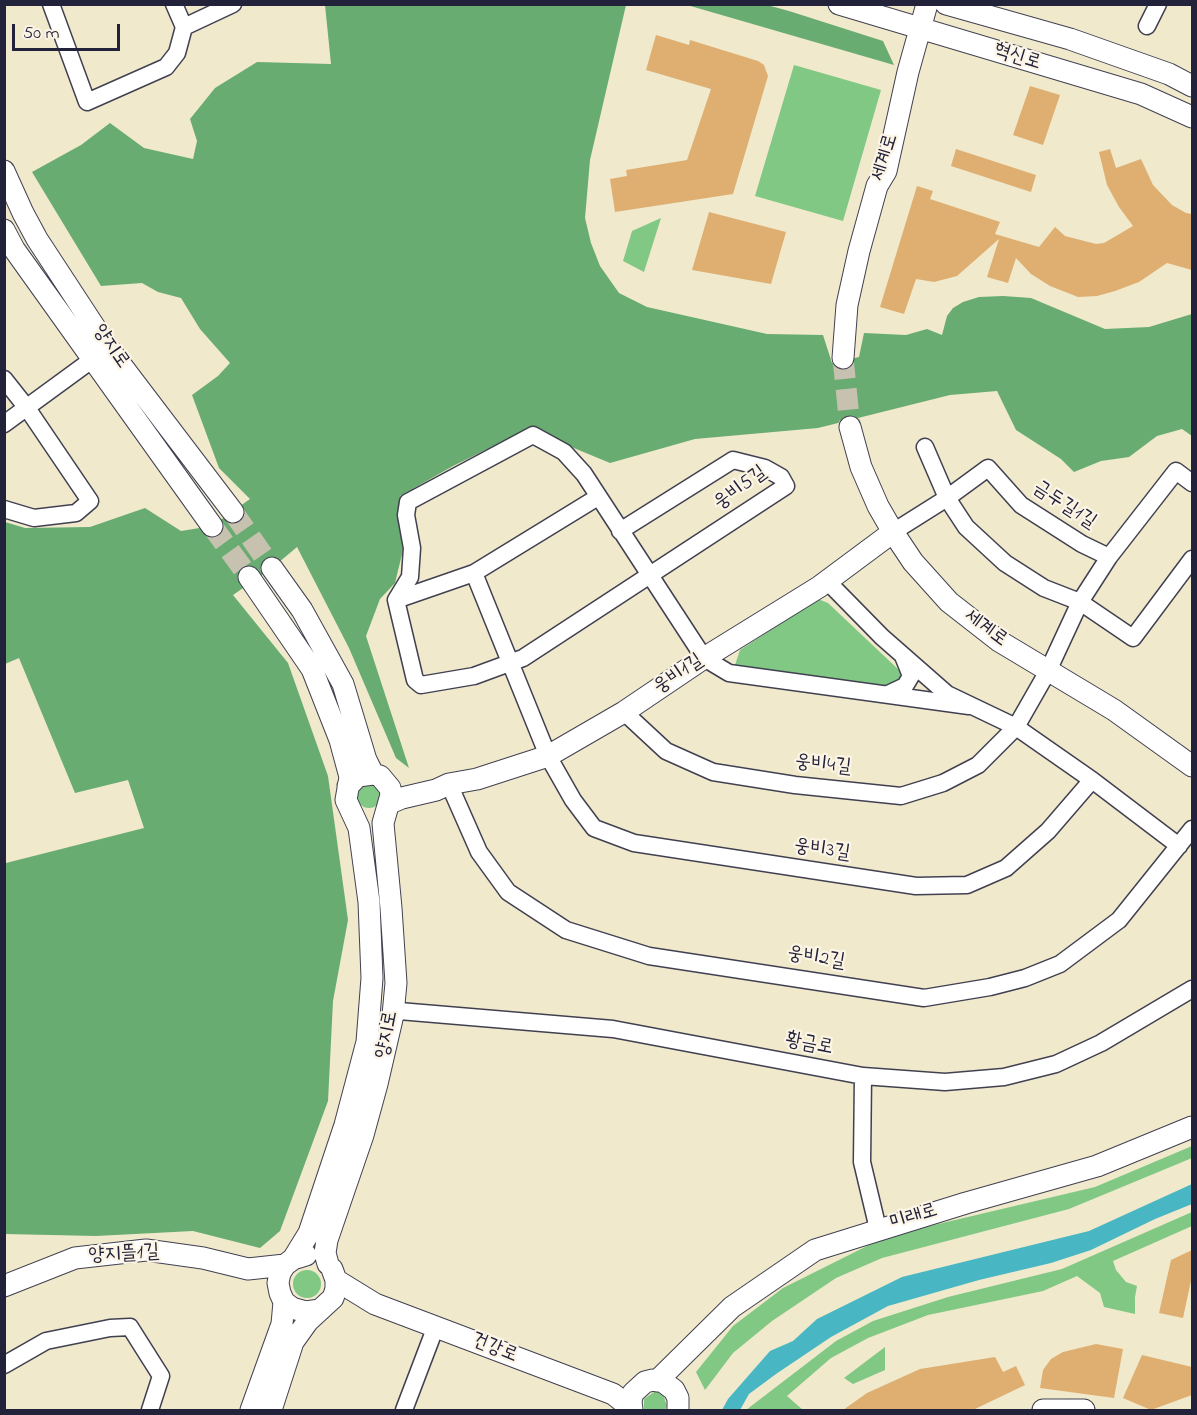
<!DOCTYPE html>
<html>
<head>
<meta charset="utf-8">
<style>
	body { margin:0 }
	#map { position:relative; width:1197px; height:1415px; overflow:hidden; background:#f0e9cc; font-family:"Indie Flower",sans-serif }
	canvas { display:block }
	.frame { position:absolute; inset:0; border:6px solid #22223b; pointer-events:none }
	.scale { position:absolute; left:12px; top:24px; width:108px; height:27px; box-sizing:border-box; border:3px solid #22223b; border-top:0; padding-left:8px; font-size:18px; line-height:21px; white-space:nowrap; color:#22223b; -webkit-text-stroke:4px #fcf5e5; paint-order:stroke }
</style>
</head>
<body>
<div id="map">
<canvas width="1197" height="1415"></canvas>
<div class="frame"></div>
<div class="scale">50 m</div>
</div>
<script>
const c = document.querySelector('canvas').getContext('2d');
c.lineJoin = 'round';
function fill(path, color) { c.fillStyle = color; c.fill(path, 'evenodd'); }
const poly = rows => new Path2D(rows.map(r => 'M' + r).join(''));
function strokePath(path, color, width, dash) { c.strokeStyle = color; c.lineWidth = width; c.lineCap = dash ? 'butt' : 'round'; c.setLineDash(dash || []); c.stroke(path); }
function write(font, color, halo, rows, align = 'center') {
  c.font = font + ' "Indie Flower","Poor Story",sans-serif'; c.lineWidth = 4.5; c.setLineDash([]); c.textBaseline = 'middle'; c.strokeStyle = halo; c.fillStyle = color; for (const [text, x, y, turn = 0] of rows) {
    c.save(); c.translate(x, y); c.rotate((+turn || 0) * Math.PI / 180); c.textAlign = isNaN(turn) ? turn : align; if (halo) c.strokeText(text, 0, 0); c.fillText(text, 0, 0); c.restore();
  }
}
fill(poly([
	[794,65,881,90,843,221,755,196],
	[661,218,644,272,623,261,632,231],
	[818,599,828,603,899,670,901,676,893,686,881,688,735,665,740,650],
	'357 796a12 12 0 1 1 24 0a12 12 0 1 1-24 0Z',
	[1192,1146,1192,1158,1069,1209,882,1258,836,1278,772,1321,733,1353,705,1390,696,1372,733,1326,783,1288,871,1244,917,1229,1095,1187],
	[1192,1212,1192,1226,1113,1261,1116,1270,1126,1282,1137,1286,1135,1297,1135,1314,1104,1307,1100,1293,1077,1276,1043,1291,928,1315,868,1338,831,1358,787,1396,803,1410,746,1410,836,1341,873,1321,948,1297,1062,1269],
	'293 1284a14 14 0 1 1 28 0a14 14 0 1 1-28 0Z',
	[885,1347,885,1370,853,1384,844,1378],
	[654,1392,658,1392,664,1397,667,1406,665,1410,644,1410,644,1399]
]), '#80c883');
fill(poly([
	[325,5,626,5,590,160,585,218,591,243,600,266,619,293,647,307,767,334,823,335,832,363,859,357,864,333,906,335,927,329,942,335,947,316,953,308,963,302,979,297,1003,296,1031,298,1105,329,1149,327,1192,314,1192,436,1182,429,1157,436,1129,457,1101,461,1074,472,1061,459,1016,430,997,391,950,395,818,428,695,439,610,463,528,429,453,466,400,496,403,550,395,583,380,599,366,636,409,768,396,758,349,648,297,547,272,568,233,595,288,663,328,776,348,920,333,1001,328,1101,280,1231,260,1248,193,1231,96,1236,5,1234,6,1138,4,859,6,863,144,828,128,780,75,793,19,658,5,664,5,522,25,528,90,527,145,508,181,531,212,526,250,499,219,468,192,395,218,376,230,363,200,329,181,298,158,292,142,283,101,286,32,172,81,145,110,123,144,148,193,159,197,141,190,119,215,88,257,62,331,64],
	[687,5,767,5,789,11,883,41,894,65]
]), '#68ac71');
fill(poly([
	[1192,1184,1192,1204,1155,1219,1091,1250,1051,1263,979,1280,888,1306,831,1337,776,1374,749,1394,740,1410,722,1410,728,1399,770,1351,793,1341,817,1319,902,1277,1089,1231]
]), '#49b6c4');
fill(poly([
	[656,35,689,45,690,40,758,61,764,65,768,76,733,194,615,212,610,179,627,176,626,170,687,160,711,89,646,70],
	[1030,86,1060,95,1043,145,1013,135],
	[956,149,1036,175,1031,192,951,166],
	[1110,149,1116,168,1141,159,1153,185,1172,205,1186,213,1192,214,1192,270,1167,263,1139,282,1115,291,1097,296,1078,297,1050,286,1031,274,1016,258,1008,283,987,277,999,239,957,276,934,282,916,279,904,314,880,307,917,186,933,191,930,199,1000,222,995,234,1039,247,1055,227,1065,236,1096,244,1104,243,1133,226,1119,207,1107,185,1099,152],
	[709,212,786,232,771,284,692,270],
	[1192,1250,1192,1276,1183,1318,1159,1313,1171,1260],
	[1096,1344,1123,1349,1114,1398,1040,1388,1043,1370,1051,1359,1063,1352],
	[1142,1355,1192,1367,1192,1395,1151,1410,1123,1398],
	[995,1357,1003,1372,1016,1366,1025,1385,973,1410,843,1410,867,1393,920,1369]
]), '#deaf71');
strokePath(poly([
	[843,358,850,427],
	[233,512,272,568],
	[212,526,249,577]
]), '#c7c1af', 21, [21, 10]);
const minor = poly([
	[51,4,87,102,166,67,177,53,184,27,174,4],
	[1147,26,1158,4],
	[184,27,233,4],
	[4,379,27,408,90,501,76,513,34,518,4,509],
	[4,424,93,359],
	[925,447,947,498,966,527,1005,563,1044,588,1080,602,1133,638,1192,559],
	[893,532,947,498,988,468,1021,505,1082,544,1109,557],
	[474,573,548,756,573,800,594,828,634,843,916,886,967,885,1006,868,1048,831,1092,780],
	[827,581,882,637,947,694,1016,727,1092,780,1179,846],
	[396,600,410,577,412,548,406,515,408,502,533,435,564,452,584,474,704,658,729,673,969,706],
	[396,600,415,680,421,685,474,676,523,658,786,486,781,477,765,468,733,460,620,531],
	[396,600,474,573,598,497],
	[888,694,905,686,911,676,903,656],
	[624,712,666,751,713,772,795,785,901,796,943,783,978,765,1016,727,1048,671,1080,602,1109,557,1176,471,1192,483],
	[449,784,479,852,508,892,566,930,649,956,924,998,990,987,1025,978,1060,964,1119,920,1192,829],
	[399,1011,613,1029,863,1076,945,1082,1004,1077,1056,1064,1101,1043,1192,989],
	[863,1076,862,1162,878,1229],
	[4,1365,46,1341,110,1328,130,1327,161,1376,150,1410],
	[404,1410,436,1326]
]);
const tertiary = poly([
	[839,4,1141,94,1192,117],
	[946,4,1070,39,1169,74,1192,86],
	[4,171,23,213,37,239,109,349,233,512],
	[4,230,14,249,212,526],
	[843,358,847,305,859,251,877,186,886,171,908,72,927,4],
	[850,427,861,467,878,506,893,532,913,562,949,602,999,641,1114,710,1192,766],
	[272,568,302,610,343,684,366,760,373,774],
	[249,577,312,669,340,740,350,777,346,800,359,828,369,902,372,978,367,1042,345,1125,309,1233,293,1259],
	[390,803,402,798,436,790,449,784,477,779,548,756,624,712,704,658,819,587,893,532],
	[306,1255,293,1259,285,1265,280,1273,278,1283,280,1293,284,1302,292,1308,306,1312,320,1310],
	[328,1264,325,1253,327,1240,363,1135,377,1084,393,1015,396,983,391,908,384,834,383,823,391,795,390,788,380,776,373,774,358,776,348,786],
	[336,1280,375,1304,613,1394,631,1408],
	[4,1286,75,1258,146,1250,203,1258,248,1269,285,1265],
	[657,1381,732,1307,815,1250,966,1203,1097,1166,1192,1127],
	[251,1410,282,1324,284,1302],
	[271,1410,293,1342,308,1321,333,1298,336,1289,336,1280,332,1269],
	[632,1410,631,1401,633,1393,645,1382,653,1380,662,1381,674,1390,678,1398,678,1410],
	[1043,1410,1084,1410]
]);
strokePath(minor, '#414051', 19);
strokePath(tertiary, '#414051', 23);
strokePath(minor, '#fff', 16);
strokePath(tertiary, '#fff', 21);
write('20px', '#22223b', '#fcf5e5', [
	["혁신로",1017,58,17],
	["세계로",886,158,-73],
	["양지로",110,347,55],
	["웅비5길",741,489,-36],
	["금두길1길",1064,506,33],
	["세계로",985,629,36],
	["웅비1길",679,675,-34],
	["웅비4길",823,766,6],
	["웅비3길",822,851,8],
	["웅비2길",816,959,9],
	["양지로",388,1035,-79],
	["황금로",809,1045,11],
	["미래로",914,1218,-17],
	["양지뜰1길",124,1255,-3],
	["건강로",494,1349,22]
]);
</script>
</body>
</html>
